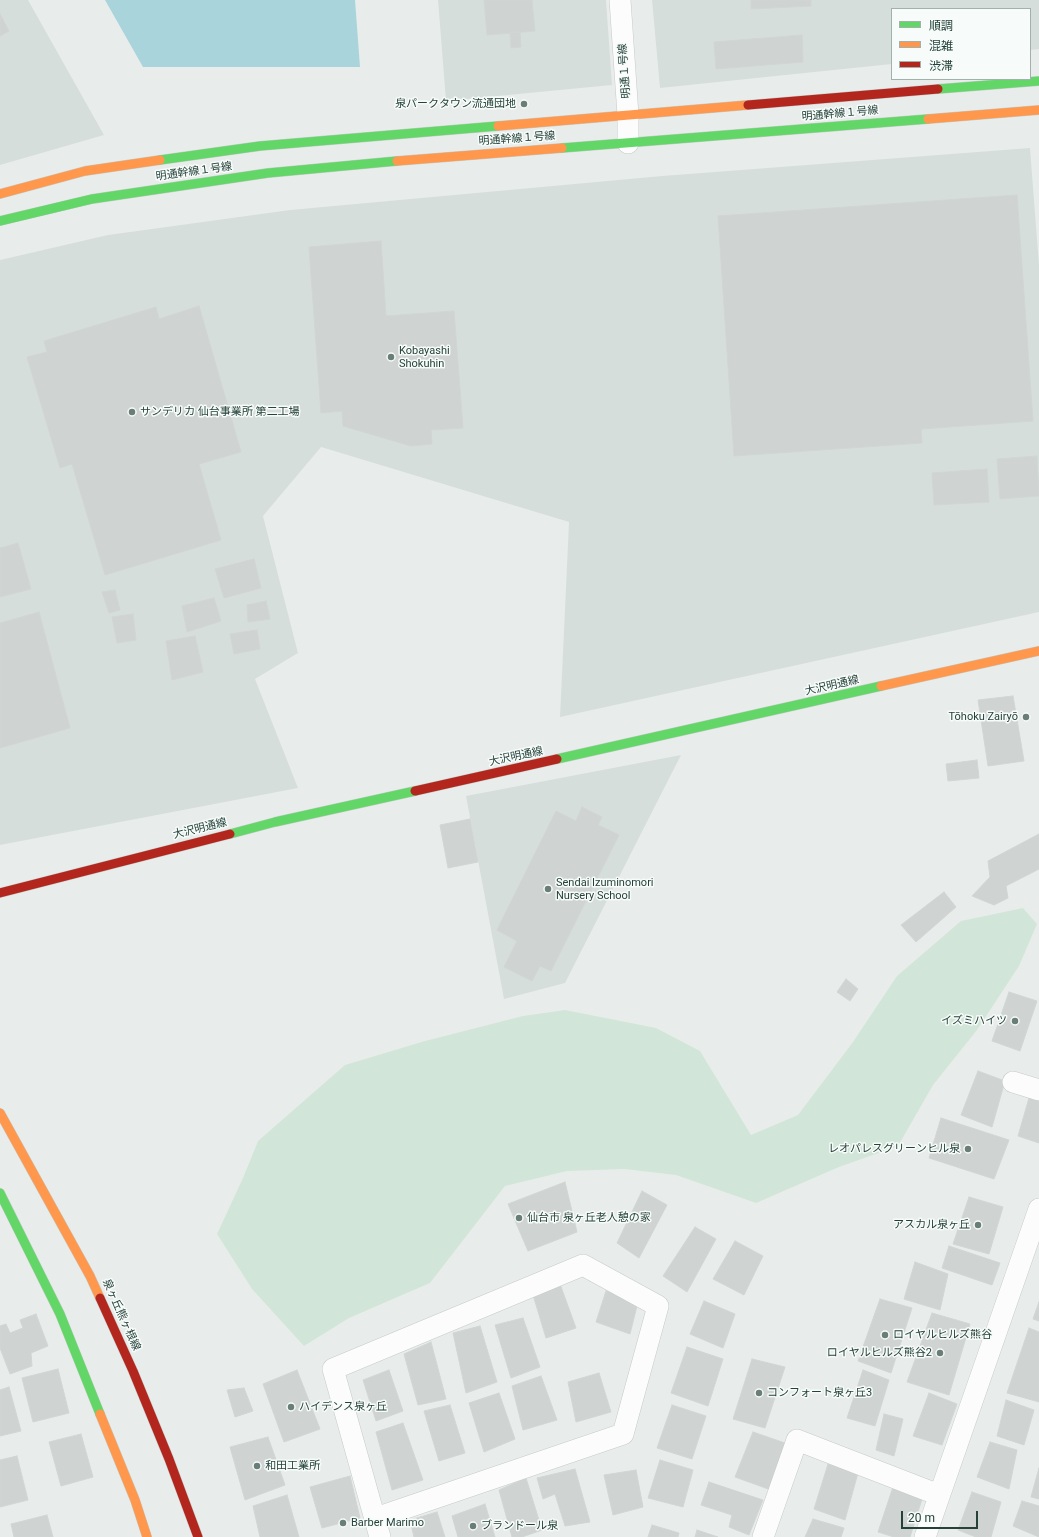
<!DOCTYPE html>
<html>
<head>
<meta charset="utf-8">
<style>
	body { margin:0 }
	#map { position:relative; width:1039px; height:1537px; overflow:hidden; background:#e8edeb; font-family:Roboto,"Noto Sans JP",sans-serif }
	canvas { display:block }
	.legend { position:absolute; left:891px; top:8px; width:140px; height:72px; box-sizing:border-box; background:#f7fbf9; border:1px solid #a3b1ad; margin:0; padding:5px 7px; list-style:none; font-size:12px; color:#24423a }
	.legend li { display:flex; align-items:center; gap:8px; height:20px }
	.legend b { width:20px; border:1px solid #a3b1ad }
	.scale { position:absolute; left:901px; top:1511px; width:77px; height:18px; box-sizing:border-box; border:2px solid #24423a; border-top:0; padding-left:5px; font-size:12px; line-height:14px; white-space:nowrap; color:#24423a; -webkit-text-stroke:3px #f7fbf9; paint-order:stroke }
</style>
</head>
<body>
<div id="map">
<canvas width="1039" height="1537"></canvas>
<ul class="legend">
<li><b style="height:5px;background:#63d668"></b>順調</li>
<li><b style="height:5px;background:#ff974d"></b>混雑</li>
<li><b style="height:5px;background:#b3261e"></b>渋滞</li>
</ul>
<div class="scale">20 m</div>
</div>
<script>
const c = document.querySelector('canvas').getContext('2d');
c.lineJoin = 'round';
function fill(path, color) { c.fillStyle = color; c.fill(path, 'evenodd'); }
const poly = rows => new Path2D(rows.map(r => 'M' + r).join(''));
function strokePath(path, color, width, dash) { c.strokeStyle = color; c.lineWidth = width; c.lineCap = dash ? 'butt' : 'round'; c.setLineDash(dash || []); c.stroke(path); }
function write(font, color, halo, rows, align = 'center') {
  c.font = font + ' Roboto,"Noto Sans JP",sans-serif'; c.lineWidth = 3; c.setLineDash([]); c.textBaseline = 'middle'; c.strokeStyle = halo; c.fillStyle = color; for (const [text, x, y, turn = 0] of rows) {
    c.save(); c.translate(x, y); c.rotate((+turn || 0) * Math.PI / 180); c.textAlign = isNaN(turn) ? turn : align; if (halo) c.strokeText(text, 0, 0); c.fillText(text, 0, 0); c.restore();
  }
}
fill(poly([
	[0,0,28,0,104,135,0,165],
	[438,0,606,0,612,85,446,101],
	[652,0,1039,0,1039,49,1030,50,1030,9,892,9,892,64,660,88],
	[1030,148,1039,265,1039,612,560,717,569,522,321,447,263,516,298,653,255,679,298,788,0,845,0,260,108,235,290,210,662,176],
	[681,755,565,983,504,999,466,796]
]), '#d6dedb');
fill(poly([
	[1023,908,1037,924,1019,966,977,1030,933,1085,898,1146,839,1167,756,1203,676,1175,624,1169,567,1171,505,1186,430,1283,349,1318,304,1346,252,1289,217,1234,243,1178,258,1141,345,1065,425,1041,523,1016,565,1010,656,1028,700,1051,751,1135,798,1115,853,1042,897,976,961,921]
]), '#d1e6d8');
fill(poly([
	[105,0,355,0,360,67,143,67]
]), '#a9d4db');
const building = poly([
	[484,0,532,0,535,31,487,35,484,0],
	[751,0,811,0,811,6,751,9,751,0],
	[0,14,9,31,0,36,0,14],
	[510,32,520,32,521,47,511,48,510,32],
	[802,35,803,62,716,69,714,42,802,35],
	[1017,195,1033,421,921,429,922,443,734,456,718,216,1017,195],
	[381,241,386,316,454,311,463,428,431,430,432,444,411,446,343,426,342,411,321,413,309,247,381,241],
	[199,306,241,452,199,464,221,540,105,575,72,464,60,468,27,357,47,352,44,341,156,307,159,319,199,306],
	[1037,456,1039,496,1000,499,997,459,1037,456],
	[987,469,989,502,934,505,932,473,987,469],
	[18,543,31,589,0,597,0,548,18,543],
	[254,559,261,588,224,598,215,569,254,559],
	[115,590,120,610,109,613,102,592,115,590],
	[214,598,221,621,187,632,182,606,214,598],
	[266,601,270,619,248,622,247,605,266,601],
	[39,612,70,728,0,748,0,623,39,612],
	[133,614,136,640,117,643,112,617,133,614],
	[257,630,260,649,234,654,230,634,257,630],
	[195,636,203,672,172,680,166,641,195,636],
	[1013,696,1024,761,988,766,978,700,1013,696],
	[977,760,979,778,948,781,946,764,977,760],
	[582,807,602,817,598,825,619,835,551,971,540,966,532,981,504,967,517,941,497,930,556,811,576,821,582,807],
	[470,819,478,862,448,868,440,825,470,819],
	[1039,834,1039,869,1006,886,1008,898,994,905,972,896,990,877,988,861,1039,834],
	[944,892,956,907,916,942,901,925,944,892],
	[846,979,858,989,850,1001,837,992,846,979],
	[1009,992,1037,1001,1020,1051,992,1041,1009,992],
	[978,1071,1005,1081,992,1127,961,1115,978,1071],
	[1029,1098,1039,1101,1039,1143,1018,1136,1029,1098],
	[941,1118,1009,1140,994,1179,929,1158,941,1118],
	[565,1182,577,1232,528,1251,508,1204,565,1182],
	[642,1191,667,1205,639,1258,617,1243,642,1191],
	[969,1197,1003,1207,989,1254,953,1244,969,1197],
	[695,1227,716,1239,687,1292,663,1276,695,1227],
	[735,1241,763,1256,744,1295,713,1279,735,1241],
	[949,1246,1000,1263,992,1285,942,1268,949,1246],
	[915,1262,948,1274,940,1310,904,1299,915,1262],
	[560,1284,576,1328,546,1338,533,1295,560,1284],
	[606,1291,638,1302,630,1334,596,1322,606,1291],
	[880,1299,912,1308,891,1373,858,1361,880,1299],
	[704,1301,735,1314,723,1348,690,1334,704,1301],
	[1039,1302,1039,1321,1033,1319,1039,1302],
	[932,1313,970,1324,949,1395,907,1382,932,1313],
	[36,1314,48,1346,31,1353,32,1366,10,1374,0,1348,0,1326,6,1324,10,1333,23,1328,20,1320,36,1314],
	[523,1318,540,1367,511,1378,495,1325,523,1318],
	[480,1326,497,1382,466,1393,453,1333,480,1326],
	[1029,1328,1039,1332,1039,1402,1007,1393,1029,1328],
	[431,1342,446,1399,418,1405,404,1354,431,1342],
	[687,1347,723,1359,708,1406,671,1393,687,1347],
	[752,1359,785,1367,765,1428,733,1419,752,1359],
	[58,1369,69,1413,33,1422,22,1378,58,1369],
	[297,1370,320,1429,284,1442,263,1384,297,1370],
	[389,1370,403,1411,376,1421,363,1380,389,1370],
	[863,1370,889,1380,875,1426,847,1418,863,1370],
	[599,1373,611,1412,576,1422,568,1382,599,1373],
	[541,1376,557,1420,523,1430,512,1386,541,1376],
	[9,1387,21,1431,0,1436,0,1390,9,1387],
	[244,1388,253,1411,235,1417,227,1390,244,1388],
	[499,1393,515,1439,484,1452,469,1403,499,1393],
	[929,1393,957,1404,942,1445,913,1436,929,1393],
	[1006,1400,1034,1410,1024,1445,997,1436,1006,1400],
	[450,1405,465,1453,439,1461,424,1411,450,1405],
	[672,1405,706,1416,692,1459,657,1448,672,1405],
	[884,1414,903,1419,894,1456,876,1450,884,1414],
	[403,1423,423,1480,392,1490,376,1432,403,1423],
	[753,1432,785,1443,771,1490,735,1477,753,1432],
	[81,1434,93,1477,61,1486,49,1442,81,1434],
	[268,1437,285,1485,245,1500,230,1447,268,1437],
	[990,1442,1017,1450,1009,1489,977,1477,990,1442],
	[17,1456,28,1500,0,1507,0,1460,17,1456],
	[660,1460,693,1470,683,1507,648,1498,660,1460],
	[828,1464,858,1473,845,1520,814,1509,828,1464],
	[1039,1468,1039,1499,1031,1497,1039,1468],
	[575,1469,590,1522,565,1526,555,1494,543,1499,537,1478,575,1469],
	[636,1470,643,1507,613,1515,604,1475,636,1470],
	[350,1476,360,1518,322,1528,310,1487,350,1476],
	[526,1478,542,1530,522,1537,512,1537,499,1490,526,1478],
	[709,1482,763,1500,749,1535,729,1527,732,1515,701,1505,709,1482],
	[893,1487,923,1496,910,1537,894,1537,878,1532,893,1487],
	[972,1492,1001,1502,991,1537,976,1537,958,1530,972,1492],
	[287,1495,299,1537,260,1537,253,1506,287,1495],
	[1022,1501,1039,1506,1039,1537,1013,1526,1022,1501],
	[485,1504,495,1537,458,1537,452,1516,485,1504],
	[437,1512,445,1537,414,1537,410,1520,437,1512],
	[47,1515,53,1537,14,1537,11,1524,47,1515],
	[813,1519,844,1528,841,1537,805,1537,813,1519],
	[652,1525,679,1533,678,1537,648,1537,652,1525],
	[697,1530,718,1537,695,1537,697,1530]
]);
fill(building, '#cfd4d2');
strokePath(building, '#d1d6d4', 1);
const street = poly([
	[620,0,628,115,628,143],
	[1013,1082,1039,1090],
	[376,1518,623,1434,658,1306,583,1265,333,1369,380,1537],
	[763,1537,797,1440,939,1495],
	[925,1537,1039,1209]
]);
const fast = poly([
	[938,89,1039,81],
	[562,148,928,119],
	[160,160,260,146,498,126],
	[0,221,92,199,268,173,397,161],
	[557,759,881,686],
	[230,834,275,822,415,791],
	[0,1193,60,1314,100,1414]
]);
const slow = poly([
	[928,119,1039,110],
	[498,126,748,105],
	[397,161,562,148],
	[0,194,85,171,160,160],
	[881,686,1039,651],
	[0,1113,90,1276,100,1298],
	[100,1414,135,1500,147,1537]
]);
const jam = poly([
	[748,105,938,89],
	[415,791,557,759],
	[0,893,230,834],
	[100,1298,133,1371,169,1459,198,1537]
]);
strokePath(street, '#c5cac8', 22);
strokePath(fast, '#c3cbc8', 10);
strokePath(slow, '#c3cbc8', 10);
strokePath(jam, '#c3cbc8', 10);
strokePath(street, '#fcfcfc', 21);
strokePath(fast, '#63d668', 9);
strokePath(slow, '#ff974d', 9);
strokePath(jam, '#b3261e', 9);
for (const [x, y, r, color] of [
	[524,104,4,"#697e78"],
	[391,357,4,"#697e78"],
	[132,412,4,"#697e78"],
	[1026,717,4,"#697e78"],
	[548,889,4,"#697e78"],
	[1015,1021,4,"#697e78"],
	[968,1149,4,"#697e78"],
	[519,1218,4,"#697e78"],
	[978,1225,4,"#697e78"],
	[885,1335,4,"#697e78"],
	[940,1353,4,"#697e78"],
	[759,1393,4,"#697e78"],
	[291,1407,4,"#697e78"],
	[257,1466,4,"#697e78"],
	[343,1523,4,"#697e78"],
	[473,1526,4,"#697e78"]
]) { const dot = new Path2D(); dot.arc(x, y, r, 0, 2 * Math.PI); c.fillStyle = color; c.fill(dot); strokePath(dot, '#f7fbf9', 1.5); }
write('11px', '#24423a', '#f7fbf9', [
	["明通１号線",625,71,-94],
	["明通幹線１号線",840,114,-5],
	["明通幹線１号線",517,139,-4],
	["明通幹線１号線",194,172,-8],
	["大沢明通線",832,686,-13],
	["大沢明通線",516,757,-12],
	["大沢明通線",200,829,-14],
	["泉ヶ丘熊ヶ根線",121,1315,66]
]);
write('11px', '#24423a', '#f7fbf9', [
	["泉パークタウン流通団地",516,104,"right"],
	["Kobayashi",399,351],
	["Shokuhin",399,364],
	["サンデリカ 仙台事業所 第二工場",140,412],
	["Tōhoku Zairyō",1018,717,"right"],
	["Sendai Izuminomori",556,883],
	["Nursery School",556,896],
	["イズミハイツ",1007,1021,"right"],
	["レオパレスグリーンヒル泉",960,1149,"right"],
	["仙台市 泉ヶ丘老人憩の家",527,1218],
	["アスカル泉ヶ丘",970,1225,"right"],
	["ロイヤルヒルズ熊谷",893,1335],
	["ロイヤルヒルズ熊谷2",932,1353,"right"],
	["コンフォート泉ヶ丘3",767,1393],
	["ハイデンス泉ヶ丘",299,1407],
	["和田工業所",265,1466],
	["Barber Marimo",351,1523],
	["ブランドール泉",481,1526]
], 'left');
</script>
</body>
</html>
